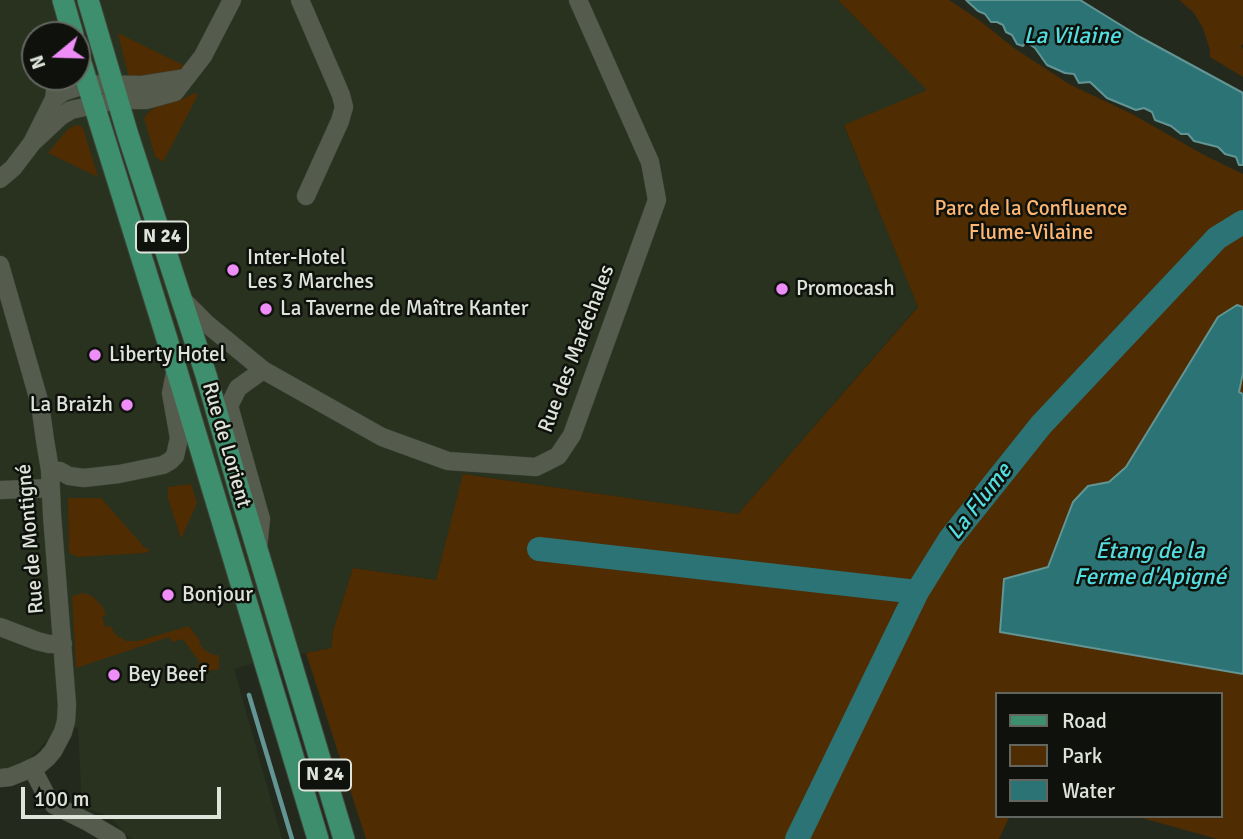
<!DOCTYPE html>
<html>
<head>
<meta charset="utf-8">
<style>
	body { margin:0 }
	#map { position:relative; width:1243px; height:839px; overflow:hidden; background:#232a1d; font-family:Signika,sans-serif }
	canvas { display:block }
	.legend { position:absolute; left:995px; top:692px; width:228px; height:126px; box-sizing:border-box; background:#0f120c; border:2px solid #62665f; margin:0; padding:9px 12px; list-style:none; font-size:21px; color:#dfe4db }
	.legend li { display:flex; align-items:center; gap:14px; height:35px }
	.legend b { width:35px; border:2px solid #62665f }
	.north { position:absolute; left:21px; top:21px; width:70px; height:70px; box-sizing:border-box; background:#0f120c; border:2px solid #62665f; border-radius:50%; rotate:251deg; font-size:19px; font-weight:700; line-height:28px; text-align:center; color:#dfe4db }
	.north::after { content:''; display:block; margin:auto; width:24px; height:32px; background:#ee8cf8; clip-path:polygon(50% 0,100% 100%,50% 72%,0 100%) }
	.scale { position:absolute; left:21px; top:787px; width:200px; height:32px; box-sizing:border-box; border:4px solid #dfe4db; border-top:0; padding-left:9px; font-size:21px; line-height:24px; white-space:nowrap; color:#dfe4db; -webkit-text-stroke:5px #0f120c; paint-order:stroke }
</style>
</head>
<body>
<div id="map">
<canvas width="1243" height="839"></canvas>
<ul class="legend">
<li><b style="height:9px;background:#3e8f6d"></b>Road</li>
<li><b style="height:19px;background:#4f2c02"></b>Park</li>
<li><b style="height:19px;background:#2c7375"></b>Water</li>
</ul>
<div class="north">N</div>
<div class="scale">100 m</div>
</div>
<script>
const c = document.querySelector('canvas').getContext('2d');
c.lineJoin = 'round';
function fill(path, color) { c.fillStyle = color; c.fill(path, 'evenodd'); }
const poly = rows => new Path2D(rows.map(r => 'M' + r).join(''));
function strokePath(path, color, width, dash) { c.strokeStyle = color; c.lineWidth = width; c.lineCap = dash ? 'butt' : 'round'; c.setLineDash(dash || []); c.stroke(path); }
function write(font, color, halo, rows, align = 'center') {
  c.font = font + ' Signika,sans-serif'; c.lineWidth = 5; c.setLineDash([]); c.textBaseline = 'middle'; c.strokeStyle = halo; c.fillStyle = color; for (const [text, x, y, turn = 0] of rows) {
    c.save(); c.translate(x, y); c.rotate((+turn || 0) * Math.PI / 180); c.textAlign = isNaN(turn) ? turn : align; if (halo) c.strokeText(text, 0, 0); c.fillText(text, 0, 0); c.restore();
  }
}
fill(poly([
	[0,0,838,0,928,90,844,126,918,306,738,514,464,474,436,580,353,568,333,631,331,648,254,663,234,669,282,839,133,839,125,834,110,816,82,807,78,727,53,734,26,763,7,769,0,768],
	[35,35,77,35,77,77,35,77]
]), '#28321f');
fill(poly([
	[838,0,949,0,979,20,1014,48,1069,84,1132,114,1204,155,1243,174,1243,839,1217,839,1135,816,1220,816,1220,694,996,694,996,816,1010,816,999,839,366,839,306,653,331,648,333,631,353,568,436,580,463,474,738,514,918,307,844,125,927,90],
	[1179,0,1243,0,1243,44,1241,46,1243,49,1243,77,1210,57,1210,50,1203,28,1194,13],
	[118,33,185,66,181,70,130,78,127,70],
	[196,92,197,97,163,162,155,156,144,118,147,114,155,107,183,99],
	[75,125,80,126,83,128,98,177,48,153,67,130],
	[191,484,197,503,181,539,168,498,168,487],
	[68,498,101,498,145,548,150,549,148,552,144,553,78,557,71,554,69,552],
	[83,593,92,596,103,607,106,615,102,616,105,627,110,626,116,635,126,641,138,641,189,626,200,641,199,643,205,651,207,651,213,655,219,655,219,669,198,673,196,667,200,663,183,639,172,642,169,637,76,668,72,596]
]), '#4f2c02');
const water = poly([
	[966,0,1080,0,1140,37,1243,93,1243,165,1239,165,1236,157,1225,154,1218,147,1194,141,1188,134,1181,134,1171,126,1155,120,1152,112,1144,108,1136,110,1107,98,1090,82,1079,83,1074,74,1065,73,1047,65,1035,48,1026,42,1023,46,1017,44,1012,35,1006,32,1003,25,997,22,991,22,985,14,978,11,966,0],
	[1237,305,1243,307,1243,373,1239,392,1243,394,1243,674,1000,632,1004,579,1048,567,1073,502,1088,486,1109,482,1126,467,1218,317,1237,305]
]);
fill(water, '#2c7375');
strokePath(water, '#629594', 2);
strokePath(poly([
	[249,695,292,839]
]), '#629594', 4.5);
strokePath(poly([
	[539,549,917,592],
	[797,839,917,592,950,539,1041,425,1217,238,1243,222]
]), '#2c7375', 24);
const minor = poly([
	[300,0,341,95,344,107,340,121,306,196],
	[54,99,63,92,87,84,142,85,186,78],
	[32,143,61,116,71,110,117,100,146,100,175,92,203,56,232,0],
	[0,179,13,168,32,143,54,99,57,77],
	[0,265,40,404,45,440,50,470,52,515,67,705,66,721,63,732,53,751,47,758,40,764,25,771,10,777,0,778],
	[181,298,207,324,263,370,382,437,448,461,536,467,558,456,572,435,657,200,650,162,578,0],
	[50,470,60,471,69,476,84,478,119,474,163,465,170,461,175,456,179,438,171,393,176,368],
	[0,490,51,488],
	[258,548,261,519,229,406,238,388,263,370],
	[0,627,37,641,49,644,63,644],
	[32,768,46,795,54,805,88,822,117,839]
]);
const major = poly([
	[63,0,73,35],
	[88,0,128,135,206,375,236,479,344,839],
	[77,50,176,368,318,839]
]);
strokePath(minor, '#3f453a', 19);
strokePath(major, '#3f453a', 23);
strokePath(minor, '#555c4e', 18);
strokePath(major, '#3e8f6d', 21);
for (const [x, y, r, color] of [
	[233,270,7,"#ee8cf8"],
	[782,289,7,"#ee8cf8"],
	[266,309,7,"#ee8cf8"],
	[95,355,7,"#ee8cf8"],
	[127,405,7,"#ee8cf8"],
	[168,595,7,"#ee8cf8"],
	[114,675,7,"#ee8cf8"]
]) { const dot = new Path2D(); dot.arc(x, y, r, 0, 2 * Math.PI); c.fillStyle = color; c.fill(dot); strokePath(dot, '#0f120c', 2.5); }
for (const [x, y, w] of [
	[162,237,52],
	[325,775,52]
]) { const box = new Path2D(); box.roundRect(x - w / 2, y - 15.5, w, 31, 5); c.fillStyle = '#0f120c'; c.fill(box); strokePath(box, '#dfe4db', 2); }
write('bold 19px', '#dfe4db', null, [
	["N 24",162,237],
	["N 24",325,775]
]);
write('21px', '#fdb673', '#0f120c', [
	["Parc de la Confluence",1031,209],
	["Flume-Vilaine",1031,233]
]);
write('21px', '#dfe4db', '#0f120c', [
	["Inter-Hotel",247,258],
	["Les 3 Marches",247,282],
	["Promocash",796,289],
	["La Taverne de Maître Kanter",280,309],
	["Liberty Hotel",109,355],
	["La Braizh",113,405,"right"],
	["Bonjour",182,595],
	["Bey Beef",128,675]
], 'left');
write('21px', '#dfe4db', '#0f120c', [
	["Rue des Maréchales",577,349,-69],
	["Rue de Lorient",226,445,74],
	["Rue de Montigné",31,539,-95]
]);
write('italic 23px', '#53dde0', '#0f120c', [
	["La Vilaine",1072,37],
	["La Flume",980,502,-52],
	["Étang de la",1150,552],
	["Ferme d'Apigné",1150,578]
]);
</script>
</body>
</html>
